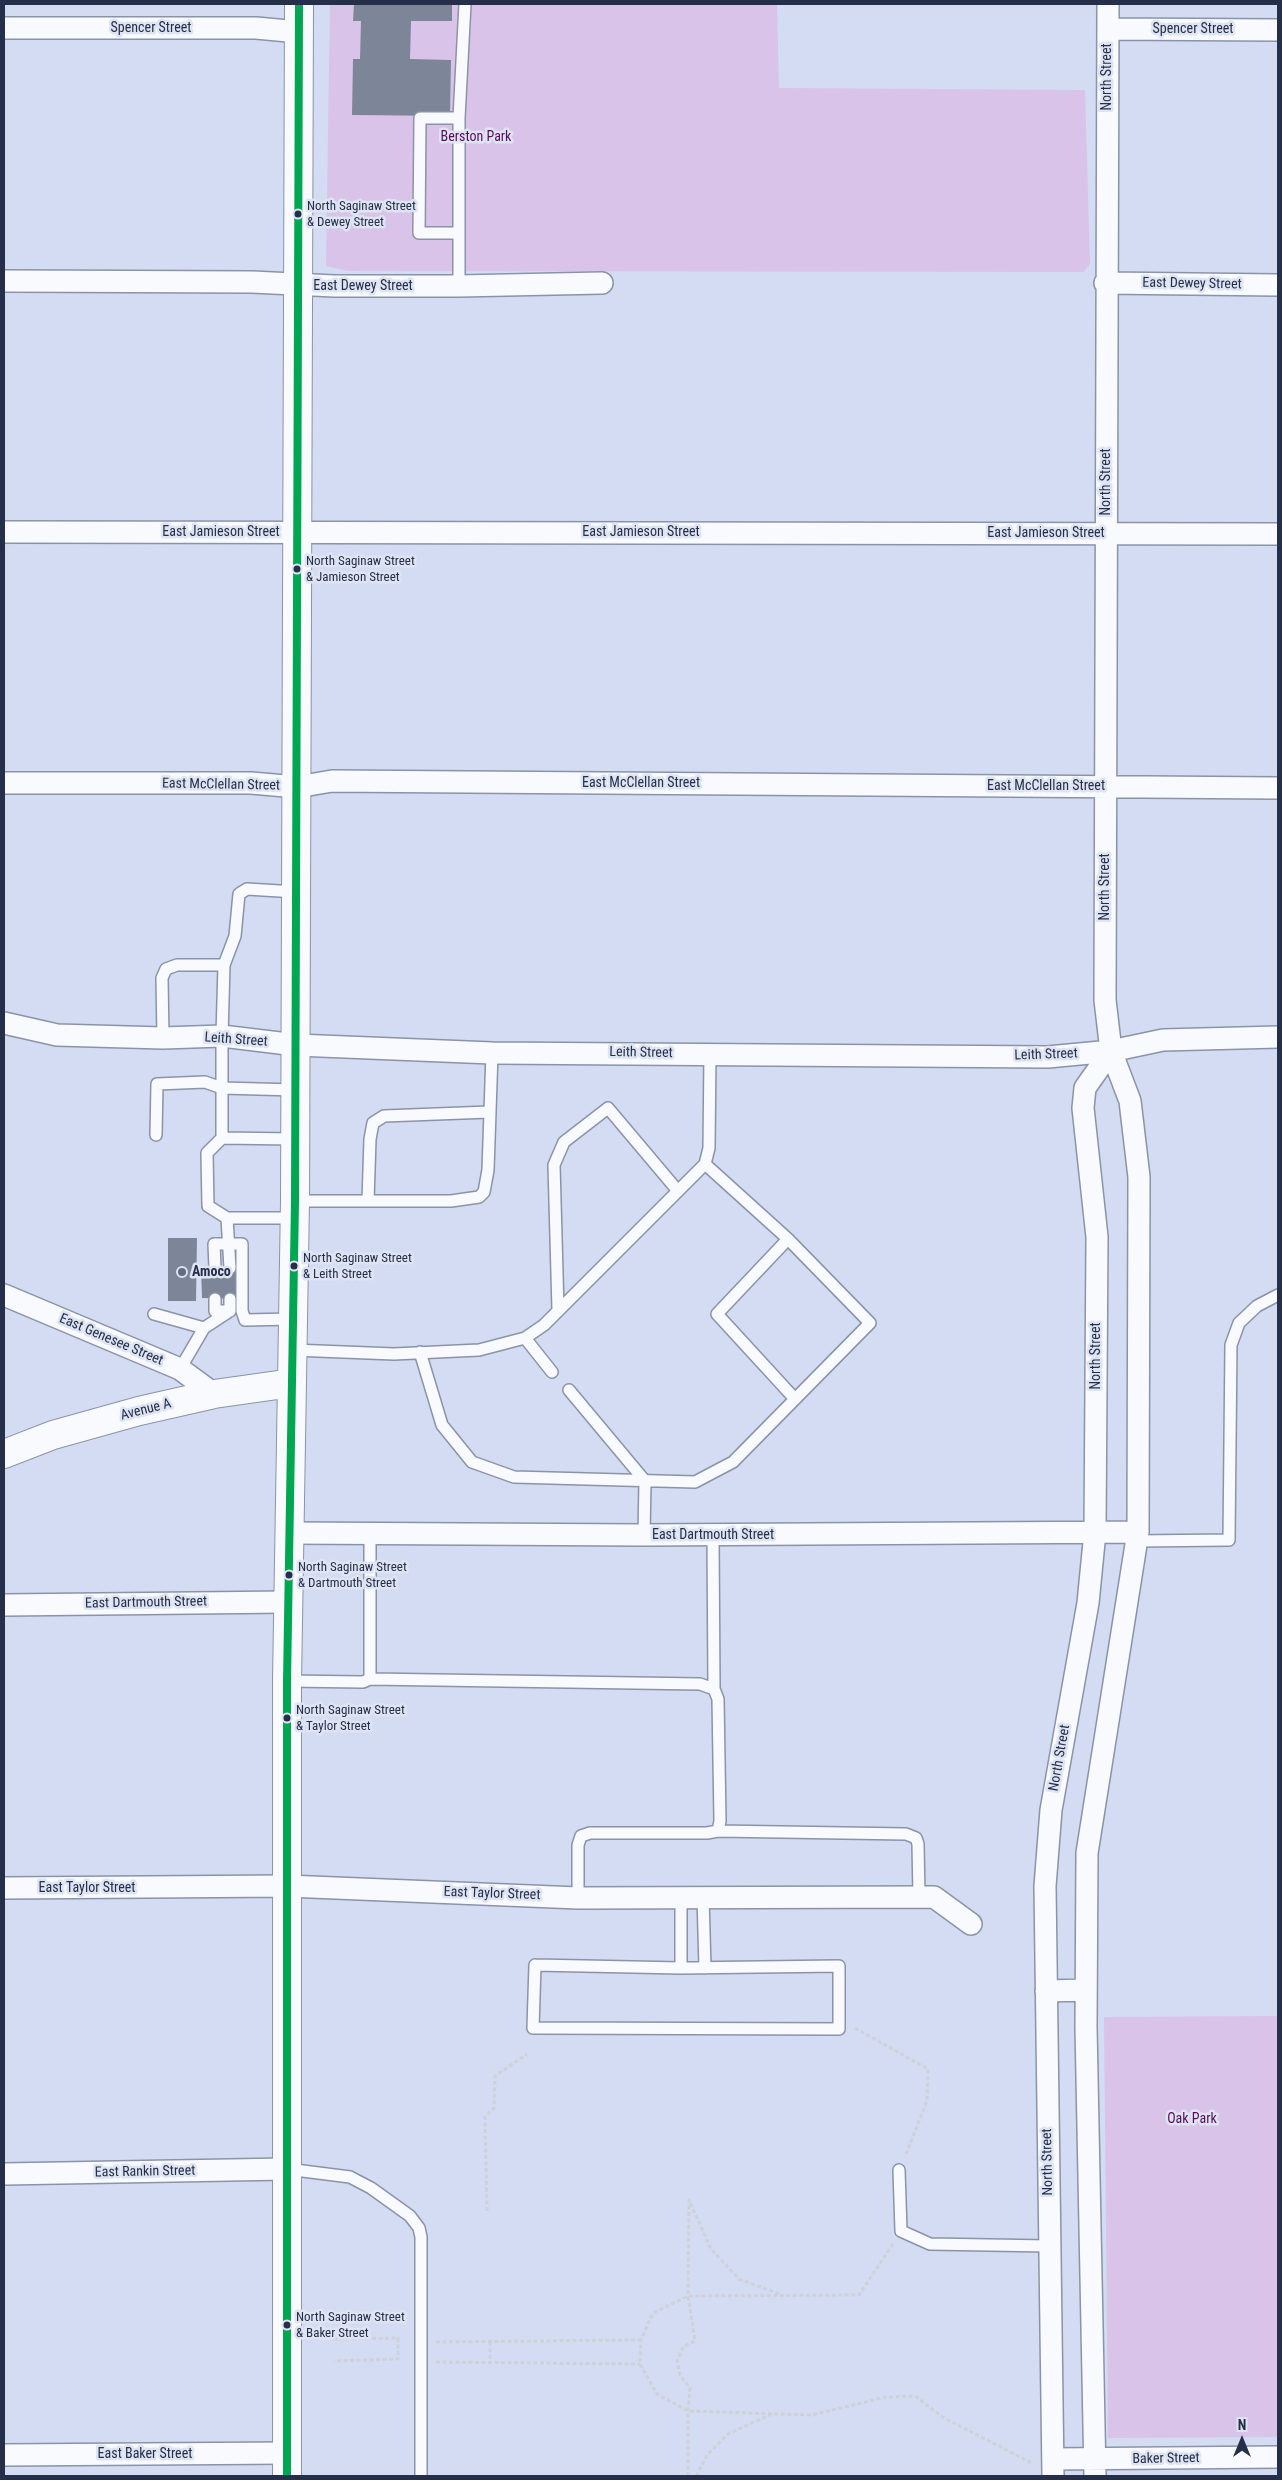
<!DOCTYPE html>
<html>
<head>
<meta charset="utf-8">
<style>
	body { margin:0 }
	#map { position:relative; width:1282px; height:2480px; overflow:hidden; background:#d3dcf2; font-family:"Roboto Condensed",sans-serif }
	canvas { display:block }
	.frame { position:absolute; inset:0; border:5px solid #252f49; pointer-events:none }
	.north { position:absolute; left:1217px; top:2415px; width:50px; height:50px; -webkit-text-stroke:4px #dee4f2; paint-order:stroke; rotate:0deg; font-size:14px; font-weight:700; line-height:20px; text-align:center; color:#252f49 }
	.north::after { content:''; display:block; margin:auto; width:18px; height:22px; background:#252f49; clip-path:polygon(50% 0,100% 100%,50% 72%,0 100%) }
</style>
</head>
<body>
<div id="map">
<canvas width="1282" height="2480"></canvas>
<div class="frame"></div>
<div class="north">N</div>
</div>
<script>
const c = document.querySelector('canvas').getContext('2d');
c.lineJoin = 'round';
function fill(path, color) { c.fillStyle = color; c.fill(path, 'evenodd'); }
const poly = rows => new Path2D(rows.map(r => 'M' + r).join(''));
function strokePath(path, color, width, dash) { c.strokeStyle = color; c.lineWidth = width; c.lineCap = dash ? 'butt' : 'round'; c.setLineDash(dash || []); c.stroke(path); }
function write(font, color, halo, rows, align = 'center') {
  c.font = font + ' "Roboto Condensed",sans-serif'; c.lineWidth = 5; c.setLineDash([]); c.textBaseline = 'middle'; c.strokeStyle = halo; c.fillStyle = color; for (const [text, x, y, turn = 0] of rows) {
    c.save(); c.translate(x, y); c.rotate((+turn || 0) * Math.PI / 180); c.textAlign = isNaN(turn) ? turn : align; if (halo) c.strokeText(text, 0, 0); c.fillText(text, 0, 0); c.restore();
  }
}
fill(poly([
	[330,4,777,4,779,88,1085,90,1090,263,1084,272,348,271,326,266],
	[1278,2016,1278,2437,1108,2438,1104,2017]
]), '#dac3e8');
fill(poly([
	[354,4,452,4,452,21,411,21,410,59,451,60,450,116,352,115,353,59,360,59,361,21,353,21],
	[168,1238,197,1238,196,1301,168,1301],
	[201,1268,240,1268,240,1299,202,1298]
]), '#7d8599');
const lane = poly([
	[459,118,465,4],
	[459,233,419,233,420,118,459,118,459,286],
	[163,1038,162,978,166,969,177,965,224,965],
	[156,1135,157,1084,205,1082,222,1088,295,1090],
	[222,1138,207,1153,208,1206,227,1218],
	[295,1139,222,1138,222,1036,224,965,235,936,239,894,247,889,296,892],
	[295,1201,451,1201,479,1197,484,1192,488,1170,492,1053],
	[368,1201,370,1139,373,1123,384,1116,489,1112],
	[788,1239,717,1314,795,1399],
	[215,1268,214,1244,242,1244,242,1311,245,1320,293,1319],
	[230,1268,227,1218,295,1218],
	[215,1299,215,1311,230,1311],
	[558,1310,554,1165,564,1142,608,1108,678,1191],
	[154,1314,204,1328],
	[525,1338,552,1372],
	[293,1350,394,1354,479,1350,525,1338,544,1325,705,1164,709,1148,710,1054],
	[420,1352,442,1425,472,1462,514,1477,695,1482,733,1462,870,1323,788,1239,705,1164],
	[180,1369,204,1328,230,1311,230,1299],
	[569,1390,645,1481,644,1535],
	[370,1533,370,1679],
	[713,1535,714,1689],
	[1136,1541,1229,1540,1231,1345,1239,1323,1257,1306,1278,1295],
	[287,1681,363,1682,370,1679,700,1684,714,1689,718,1699,720,1821,718,1831,906,1834,916,1838,918,1844,919,1896],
	[681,1897,681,1968],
	[703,1897,705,1968],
	[578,1898,578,1845,581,1836,590,1833,707,1833,718,1831],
	[535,1965,681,1968,839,1966,839,2029,533,2028,535,1965],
	[287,2169,350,2177,371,2188,410,2216,419,2228,421,2237,421,2476],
	[899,2170,901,2231,930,2244,1049,2246]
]);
const street = poly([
	[4,28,256,28,299,32],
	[1108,29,1278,30],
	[4,281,252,282,334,286,459,286,602,283],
	[1105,283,1278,285],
	[4,532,1278,534],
	[4,783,251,783,297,787,332,781,1278,788],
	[4,1023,57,1035,163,1038,222,1036,296,1045,492,1053,1048,1057,1111,1051,1163,1040,1278,1037],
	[4,1295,180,1369,214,1394],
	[289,1533,644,1535,1138,1532],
	[4,1605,288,1602],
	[4,1888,287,1886,578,1898,934,1897,971,1924],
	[1046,1991,1086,1990],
	[4,2174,286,2169],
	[4,2455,287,2453],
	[1053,2459,1278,2457],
	[1053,2476,1045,1886,1051,1810,1088,1603,1095,1532,1097,1237,1083,1108,1085,1088,1111,1051],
	[1095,2476,1086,2027,1087,1853,1138,1532,1139,1177,1130,1101,1111,1051,1105,1000,1108,4]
]);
const secondary = poly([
	[4,1454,53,1435,139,1411,214,1394,292,1383],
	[287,2476,287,1681,295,1201,299,4]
]);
strokePath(lane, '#8b93a8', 14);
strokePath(street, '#8b93a8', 24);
strokePath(secondary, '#8b93a8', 30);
strokePath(poly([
	[855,2028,928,2069,927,2101,905,2157],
	[487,2211,485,2117,494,2108,495,2076,527,2054],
	[893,2244,859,2295,688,2296,653,2313,641,2340,640,2364,657,2394,688,2411,812,2415,886,2397,915,2396,944,2418,1032,2463],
	[333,2339,398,2338,398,2359,334,2361],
	[436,2342,641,2340],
	[490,2342,490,2362],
	[436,2362,640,2364],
	[688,2476,688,2411,690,2388,680,2375,677,2361,684,2346,695,2341,688,2296,689,2200,711,2249,739,2279,780,2294],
	[696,2476,707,2455,728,2434,770,2415]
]), '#ced1d8', 3, [4, 2.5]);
strokePath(lane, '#f8fafd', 11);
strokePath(street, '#f8fafd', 21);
strokePath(secondary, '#f8fafd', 28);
strokePath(poly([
	[287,2476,287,1681,295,1201,299,4]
]), '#00a651', 8);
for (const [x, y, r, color] of [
	[298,214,4.5,"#252f49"],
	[297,569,4.5,"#252f49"],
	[294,1266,4.5,"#252f49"],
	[182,1272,5,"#626c84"],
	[289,1575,4.5,"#252f49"],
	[287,1718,4.5,"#252f49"],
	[287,2325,4.5,"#252f49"]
]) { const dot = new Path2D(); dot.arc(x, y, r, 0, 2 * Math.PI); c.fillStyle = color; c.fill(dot); strokePath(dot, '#dee4f2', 2); }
write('13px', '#252f49', '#dee4f2', [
	["North Saginaw Street",307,207],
	["& Dewey Street",307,223],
	["North Saginaw Street",306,562],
	["& Jamieson Street",306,578],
	["North Saginaw Street",303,1259],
	["& Leith Street",303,1275],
	["North Saginaw Street",298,1568],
	["& Dartmouth Street",298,1584],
	["North Saginaw Street",296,1711],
	["& Taylor Street",296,1727],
	["North Saginaw Street",296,2318],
	["& Baker Street",296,2334]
], 'left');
write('14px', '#252f49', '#dee4f2', [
	["Spencer Street",151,28],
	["Spencer Street",1193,29],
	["North Street",1107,77,-90],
	["East Dewey Street",1192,284,1],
	["East Dewey Street",363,286],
	["North Street",1106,482,-90],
	["East Jamieson Street",221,532],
	["East Jamieson Street",641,532],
	["East Jamieson Street",1046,533],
	["East McClellan Street",641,783],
	["East McClellan Street",221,785,1],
	["East McClellan Street",1046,786],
	["North Street",1105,887,-90],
	["Leith Street",236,1040,4],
	["Leith Street",641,1053,1],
	["Leith Street",1046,1055,-2],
	["East Genesee Street",111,1340,23],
	["North Street",1096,1356,-90],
	["Avenue A",146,1410,-14],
	["East Dartmouth Street",713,1535],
	["East Dartmouth Street",146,1603,-1],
	["North Street",1060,1758,-80],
	["East Taylor Street",87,1888],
	["East Taylor Street",492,1894,2],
	["North Street",1048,2162,-91],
	["East Rankin Street",145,2172,-1],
	["East Baker Street",145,2454],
	["Baker Street",1166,2459,-1]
]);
write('14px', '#570b5a', '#dee4f2', [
	["Berston Park",476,137],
	["Oak Park",1192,2119]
]);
write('bold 14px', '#252f49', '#dee4f2', [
	["Amoco",192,1272]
], 'left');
</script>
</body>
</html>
